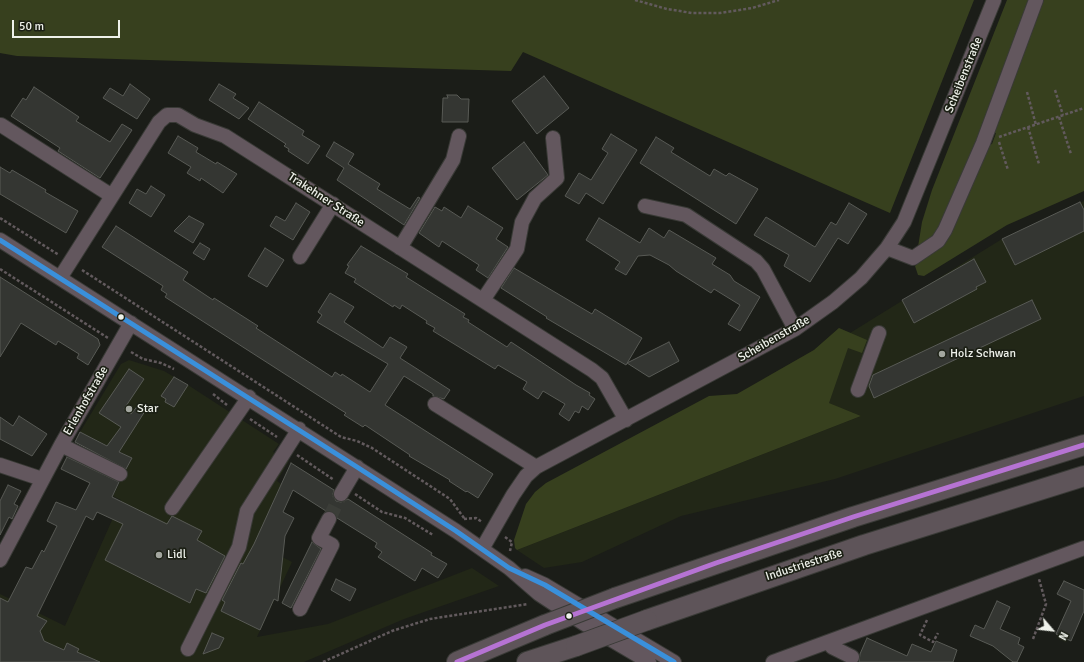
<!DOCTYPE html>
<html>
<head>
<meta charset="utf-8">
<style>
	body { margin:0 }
	#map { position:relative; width:1084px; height:662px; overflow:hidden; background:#1b1d18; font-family:Signika,sans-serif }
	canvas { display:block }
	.north { position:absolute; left:1032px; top:610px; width:40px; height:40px; -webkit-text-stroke:3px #1c2015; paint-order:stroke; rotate:118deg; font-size:11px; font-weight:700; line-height:16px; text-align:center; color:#eef1ea }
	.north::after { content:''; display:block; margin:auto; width:14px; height:18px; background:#eef1ea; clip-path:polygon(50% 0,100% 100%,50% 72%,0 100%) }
	.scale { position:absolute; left:12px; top:20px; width:108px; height:18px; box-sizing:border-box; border:2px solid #eef1ea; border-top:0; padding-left:5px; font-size:12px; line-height:14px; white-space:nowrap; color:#eef1ea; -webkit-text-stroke:3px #1c2015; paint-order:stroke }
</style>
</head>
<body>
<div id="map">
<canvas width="1084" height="662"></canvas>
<div class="north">N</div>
<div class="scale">50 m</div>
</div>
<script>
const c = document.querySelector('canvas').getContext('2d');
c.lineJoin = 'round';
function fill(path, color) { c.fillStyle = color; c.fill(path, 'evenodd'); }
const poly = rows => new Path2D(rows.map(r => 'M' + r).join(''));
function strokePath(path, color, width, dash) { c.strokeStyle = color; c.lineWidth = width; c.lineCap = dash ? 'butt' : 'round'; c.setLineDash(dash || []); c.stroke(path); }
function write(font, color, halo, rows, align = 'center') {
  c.font = font + ' Signika,sans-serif'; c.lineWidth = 3.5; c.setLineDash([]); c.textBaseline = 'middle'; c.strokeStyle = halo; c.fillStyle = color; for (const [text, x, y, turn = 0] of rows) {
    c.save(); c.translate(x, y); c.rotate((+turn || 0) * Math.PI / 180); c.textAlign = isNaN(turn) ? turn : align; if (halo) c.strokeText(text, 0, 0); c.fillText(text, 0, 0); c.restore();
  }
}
fill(poly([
	[1084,201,1084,396,835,479,681,516,582,562,544,568,517,550,861,416,765,378,814,350,839,328,850,333,1002,239],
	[129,360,164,371,188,385,279,444,273,452,289,461,277,481,281,484,255,543,292,562,257,637,328,624,472,568,499,586,404,619,304,662,0,662,0,594,65,626,121,500,113,496,132,458,80,432,121,364]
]), '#222717');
fill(poly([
	[0,0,974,0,890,213,523,52,511,71,17,56,0,53],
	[1007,0,1034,0,945,224,933,239,918,247,922,222,932,190],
	[1040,0,1084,0,1084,191,1007,225,924,276,918,275,915,266,922,259,984,146,992,144,996,133,988,136],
	[839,328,867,340,862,353,848,348,829,403,861,416,517,550,515,548,514,540,526,504,535,492,546,483,709,396,737,394,814,350]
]), '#37401e');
const building = poly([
	[544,76,569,108,537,134,512,101,544,76],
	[130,84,150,99,137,119,103,98,110,88,123,96,130,84],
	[219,84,236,94,233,98,249,108,239,119,209,100,219,84],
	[34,87,79,117,76,121,110,142,122,124,132,130,100,178,58,151,60,148,11,116,23,98,26,100,34,87],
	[447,95,457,95,461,99,469,99,468,122,442,122,443,98,448,98,447,95],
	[259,102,304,131,302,135,320,146,308,164,288,151,289,149,284,146,286,144,248,119,259,102],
	[611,134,637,150,603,204,586,193,579,204,565,196,579,173,591,180,608,153,602,149,611,134],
	[178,136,198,148,196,152,216,164,217,162,237,174,223,193,201,178,200,181,187,173,191,167,168,153,178,136],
	[656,137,674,148,671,152,710,176,714,169,726,176,729,173,758,189,736,224,640,163,656,137],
	[334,142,354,154,348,164,380,184,377,189,410,209,418,197,420,198,404,225,337,180,344,168,326,156,334,142],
	[524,142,548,175,517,200,492,168,524,142],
	[0,167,10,173,12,170,46,190,45,192,78,211,66,233,0,194,0,167],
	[151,186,165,195,151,217,129,203,137,189,146,194,151,186],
	[1080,202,1084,210,1084,231,1015,265,1002,239,1080,202],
	[296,203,310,212,293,240,270,226,276,216,285,221,296,203],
	[849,203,867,214,848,244,838,238,810,282,784,266,789,255,754,235,766,217,815,247,831,222,836,225,849,203],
	[468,206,503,228,496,239,508,247,488,278,476,270,479,265,442,241,439,247,419,233,435,207,442,211,444,207,461,218,468,206],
	[189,216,204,224,193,243,174,231,189,216],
	[599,218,640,243,649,228,664,238,669,230,716,258,712,264,730,275,734,281,760,297,740,331,728,324,740,305,714,289,711,293,676,271,669,265,650,255,638,256,626,275,615,269,620,262,586,240,599,218],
	[116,226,188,272,183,280,213,300,214,298,258,326,256,328,332,377,335,372,341,376,342,374,370,392,388,364,317,322,322,315,318,312,330,293,354,307,344,322,383,348,390,337,407,347,400,358,450,390,444,399,433,396,433,394,404,376,385,405,493,474,478,498,467,491,466,492,449,481,450,480,409,456,410,455,365,425,363,427,344,415,346,413,341,410,165,297,167,294,161,290,163,286,102,247,116,226],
	[200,243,210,249,204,260,193,253,200,243],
	[361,246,408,274,406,277,465,314,463,317,469,320,468,322,507,347,511,342,576,385,590,393,589,395,595,399,588,410,582,406,579,413,575,411,569,421,559,414,565,404,543,391,538,399,523,389,527,382,498,365,495,369,433,331,435,328,426,323,427,321,402,305,400,309,394,305,393,307,354,282,356,279,345,273,349,266,347,265,361,246],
	[265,248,284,260,267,287,248,276,265,248],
	[974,259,986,282,976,287,977,289,914,323,902,300,974,259],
	[514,268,592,314,595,309,642,338,626,365,546,318,547,317,501,288,514,268],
	[0,277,98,339,100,345,88,365,77,358,79,354,58,341,56,345,21,323,0,357,0,277],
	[1032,300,1041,319,874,398,869,386,873,375,1032,300],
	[669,342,679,361,649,377,627,363,669,342],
	[129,369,144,379,124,409,131,414,140,403,147,408,119,452,132,458,126,469,75,442,80,432,107,446,121,427,99,413,129,369],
	[174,377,188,385,174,407,165,402,166,399,161,396,174,377],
	[19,416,47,434,32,456,0,439,0,417,13,426,19,416],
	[67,457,119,482,112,497,167,524,172,516,202,531,197,540,225,556,206,593,196,589,190,603,105,560,123,524,97,512,93,520,86,516,37,616,47,621,40,631,44,641,64,650,67,643,79,649,77,652,100,662,0,662,0,598,8,602,26,567,32,569,42,550,44,552,57,526,47,521,56,502,76,510,90,483,61,469,67,457],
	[291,463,334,490,333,494,336,501,341,502,348,499,432,553,431,555,447,564,438,578,422,568,415,581,378,557,382,552,375,547,377,543,337,518,333,512,326,511,293,490,283,512,294,518,285,536,278,601,274,599,260,630,221,611,225,602,222,600,241,563,243,564,254,544,291,463],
	[8,485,21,491,14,504,18,506,12,519,9,517,0,535,0,501,8,485],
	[312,542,321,549,291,608,282,603,312,542],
	[336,579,356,589,350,601,331,590,336,579],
	[1064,581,1084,590,1084,611,1071,641,1056,634,1071,601,1057,594,1064,581],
	[997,601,1010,607,1000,629,1020,638,1018,644,1024,647,1017,662,1013,662,993,646,970,636,975,625,984,629,997,601],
	[212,633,224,638,219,648,203,654,212,633],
	[867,638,907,656,912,644,931,652,936,641,957,650,953,662,859,662,860,654,867,638]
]);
fill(building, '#343632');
strokePath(building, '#585a55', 1);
strokePath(poly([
	[329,519,341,494]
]), '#3b3d38', 14, [14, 7]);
const minor = poly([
	[1,125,112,196],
	[645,206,686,215,756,261,763,269,795,329],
	[0,240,456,531,509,568,539,594,583,623,649,662],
	[400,248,453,160,459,136],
	[887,248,913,258,938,241,945,230,983,143,1036,0],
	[300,257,333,204],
	[60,278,159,122,167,115,178,115,195,125,225,136,592,370,602,378,626,420],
	[483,300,517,249,522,222,535,198,557,178,553,138],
	[858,390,879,333],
	[435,404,536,467],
	[61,445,120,474],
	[0,465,42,479],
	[341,494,357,467],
	[172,508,249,397],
	[482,549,513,495,526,476,536,467,795,329,833,302,861,278,887,248,904,222,994,0],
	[0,560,61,445,131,323],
	[525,576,545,585,674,662],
	[300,609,332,545,319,538,329,519],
	[829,642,832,647,852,657],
	[188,649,239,547,247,511,299,429],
	[773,662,1084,548]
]);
const highway = poly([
	[615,598,853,517,1084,445],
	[647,620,864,545,1084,476],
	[457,662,545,625],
	[527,662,576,646]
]);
strokePath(minor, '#393a36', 16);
strokePath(highway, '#393a36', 22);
strokePath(poly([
	[635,0,667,9,692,13,720,13,752,8,779,0],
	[1055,90,1063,115],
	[1027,92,1036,125],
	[1059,117,1071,154],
	[1028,127,1039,164],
	[999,137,1084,108],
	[999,142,1008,170],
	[0,218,59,255],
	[0,269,108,338],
	[82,270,341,437,357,441,372,448,450,499,464,518],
	[131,352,143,359,161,363,174,369],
	[213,394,227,405],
	[250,419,277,437],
	[297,455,334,480],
	[355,494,382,512,405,518,433,535],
	[464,519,476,518,482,522],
	[505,537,512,542,510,551],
	[927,620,920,635,933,642,938,633],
	[1033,639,1046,604,1039,579],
	[323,662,392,631,430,619,528,604]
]), '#625a5d', 2.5, [3, 2]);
strokePath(minor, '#63575e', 14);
strokePath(highway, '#5e5459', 20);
const highwayBridge = poly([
	[545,625,615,598],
	[576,646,647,620]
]);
strokePath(highwayBridge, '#393a36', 22, []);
strokePath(highwayBridge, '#5e5459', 20);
strokePath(poly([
	[0,240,357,467,456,531,509,568,545,585,674,662]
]), '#3a90db', 5);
strokePath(poly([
	[457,662,545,625,716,563,853,517,1084,445]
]), '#b673d3', 5);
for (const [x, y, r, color] of [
	[121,317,3.5,"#eef1ea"],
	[942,354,4,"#a4a7a0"],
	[129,409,4,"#a4a7a0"],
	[159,555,4,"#a4a7a0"],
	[569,616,3.5,"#eef1ea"]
]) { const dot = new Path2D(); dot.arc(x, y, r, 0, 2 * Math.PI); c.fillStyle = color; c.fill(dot); strokePath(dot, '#1c2015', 1.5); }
write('12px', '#eef1ea', '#1c2015', [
	["Scheibenstraße",964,75,-68],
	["Trakehner Straße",326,200,33],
	["Scheibenstraße",774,339,-30],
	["Erlenhofstraße",86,401,-60],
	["Industriestraße",804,565,-18]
]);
write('12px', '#eef1ea', '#1c2015', [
	["Holz Schwan",950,354],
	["Star",137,409],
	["Lidl",167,555]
], 'left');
</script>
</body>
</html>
